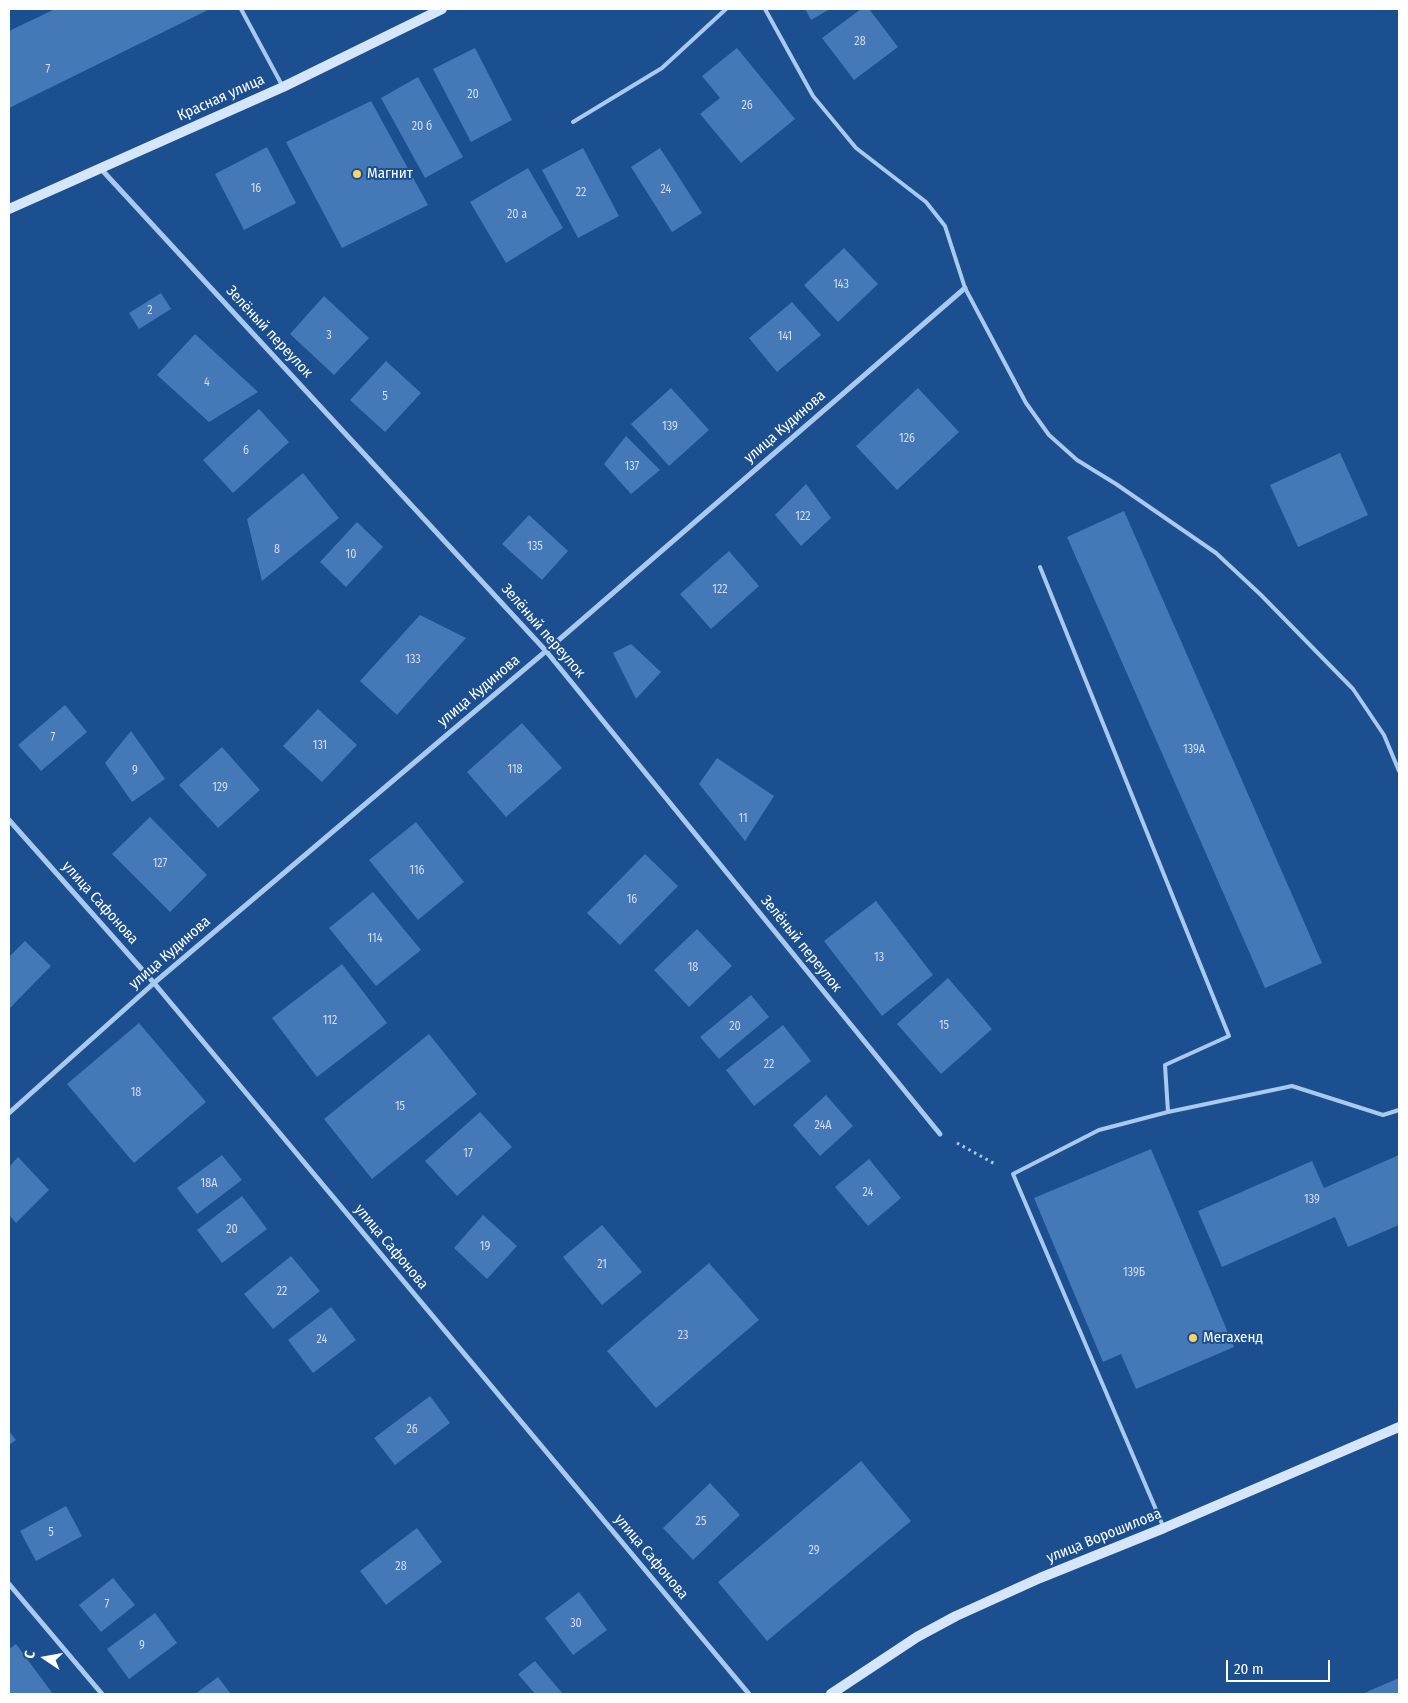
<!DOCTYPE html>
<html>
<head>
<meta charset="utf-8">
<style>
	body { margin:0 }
	#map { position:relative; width:1408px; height:1703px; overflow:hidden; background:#1b4f8f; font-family:"Fira Sans Condensed",sans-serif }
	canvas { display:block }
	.frame { position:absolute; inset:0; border:10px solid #fff; pointer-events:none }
	.north { position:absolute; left:20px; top:1633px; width:50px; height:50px; -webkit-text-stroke:4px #1b4f8f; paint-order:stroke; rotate:282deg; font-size:14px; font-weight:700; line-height:20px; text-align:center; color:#fff }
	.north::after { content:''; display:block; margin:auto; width:18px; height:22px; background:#fff; clip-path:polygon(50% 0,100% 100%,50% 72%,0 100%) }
	.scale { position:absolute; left:1226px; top:1660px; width:104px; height:22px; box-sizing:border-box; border:2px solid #fff; border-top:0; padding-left:6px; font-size:15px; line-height:18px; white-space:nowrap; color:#fff; -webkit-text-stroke:4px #1b4f8f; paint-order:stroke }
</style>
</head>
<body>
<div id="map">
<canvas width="1408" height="1703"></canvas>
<div class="frame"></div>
<div class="north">С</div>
<div class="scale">20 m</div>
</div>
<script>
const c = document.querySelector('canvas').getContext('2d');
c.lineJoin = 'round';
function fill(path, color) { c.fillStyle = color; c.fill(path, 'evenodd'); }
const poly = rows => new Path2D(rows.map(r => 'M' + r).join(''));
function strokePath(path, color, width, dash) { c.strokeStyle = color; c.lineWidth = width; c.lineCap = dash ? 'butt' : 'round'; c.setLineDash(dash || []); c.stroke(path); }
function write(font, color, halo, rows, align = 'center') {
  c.font = font + ' "Fira Sans Condensed",sans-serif'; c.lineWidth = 4; c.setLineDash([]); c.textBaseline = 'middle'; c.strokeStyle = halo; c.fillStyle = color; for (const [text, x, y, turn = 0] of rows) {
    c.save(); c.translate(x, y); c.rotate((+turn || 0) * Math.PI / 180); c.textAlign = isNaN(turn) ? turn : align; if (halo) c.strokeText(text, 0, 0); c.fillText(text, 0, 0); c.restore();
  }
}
fill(poly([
	[55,9,210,9,9,108,9,31],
	[805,9,830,9,811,20],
	[861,9,869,9,898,47,854,80,822,38],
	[475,48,512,120,471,142,433,69],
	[737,48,795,119,741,163,700,114,720,98,702,76],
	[418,77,463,157,425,178,381,98],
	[371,101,428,205,342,248,286,142],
	[267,147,296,203,244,230,215,174],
	[583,148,619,216,578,238,542,170],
	[660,148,702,213,672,232,631,167],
	[528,168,563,228,506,263,470,202],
	[844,248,878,284,838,322,804,285],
	[161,293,171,309,139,329,129,313],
	[324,296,369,338,334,375,290,334],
	[792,302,821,335,777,372,749,338],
	[195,334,258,392,209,422,157,375],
	[386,361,421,393,385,432,350,400],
	[671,388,709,430,669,466,631,424],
	[918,388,959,432,897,490,856,446],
	[259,409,289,442,233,493,203,460],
	[626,436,660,470,631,494,604,464],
	[1340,453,1368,515,1298,547,1270,485],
	[303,473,339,518,262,581,247,519],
	[806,484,831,518,801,546,775,515],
	[1124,511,1322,963,1265,988,1067,537],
	[529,515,568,551,542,580,502,544],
	[357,522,383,547,346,587,320,562],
	[729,551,759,586,711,629,680,594],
	[420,615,466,638,397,715,360,681],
	[631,644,661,672,636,699,613,653],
	[65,705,87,732,41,771,18,745],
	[318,709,357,745,322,782,283,746],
	[522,723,562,768,506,817,467,772],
	[131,731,165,779,132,802,105,763],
	[222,747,260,790,218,828,179,785],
	[717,758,774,796,745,841,699,784],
	[150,817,207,875,170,912,112,854],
	[416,822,464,882,418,920,369,860],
	[645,854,678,886,620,945,587,913],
	[373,892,421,950,376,986,329,928],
	[876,901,933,975,882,1016,824,941],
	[697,929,732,966,689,1007,654,970],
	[25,941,51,966,9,1009,9,957],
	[342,964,387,1023,317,1077,272,1018],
	[948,978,992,1029,941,1074,897,1024],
	[751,995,769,1017,719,1059,700,1037],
	[139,1023,206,1102,134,1163,67,1084],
	[783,1025,811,1061,754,1106,726,1070],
	[429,1034,477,1094,372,1179,324,1119],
	[826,1095,853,1126,820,1156,793,1125],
	[480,1112,512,1147,457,1196,425,1161],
	[1151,1149,1234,1347,1136,1389,1121,1354,1103,1362,1034,1198],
	[222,1155,242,1180,197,1214,177,1188],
	[1399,1155,1399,1225,1348,1247,1335,1217,1222,1267,1198,1211,1312,1161,1324,1188],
	[18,1157,49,1190,16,1223,9,1215,9,1167],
	[869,1159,901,1198,868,1226,835,1187],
	[242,1196,267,1229,222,1263,197,1230],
	[483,1215,517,1246,487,1279,454,1248],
	[602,1225,642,1272,602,1305,563,1257],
	[291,1256,320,1291,273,1329,244,1294],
	[709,1263,759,1320,656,1408,607,1351],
	[331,1307,356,1340,313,1373,288,1340],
	[430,1396,450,1423,395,1465,374,1438],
	[9,1431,16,1440,9,1445],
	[861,1461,911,1521,767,1641,718,1582],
	[710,1483,740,1515,693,1560,663,1528],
	[66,1506,82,1536,36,1561,20,1531],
	[417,1528,442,1562,386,1605,360,1571],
	[113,1578,135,1605,101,1632,79,1605],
	[579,1592,607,1630,573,1655,545,1618],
	[155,1613,177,1643,129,1679,107,1649],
	[16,1644,53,1694,9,1694,9,1649],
	[535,1661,563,1694,535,1694,518,1674],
	[218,1677,231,1694,195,1694],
	[1399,1678,1399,1694,1362,1694]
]), '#4478b7');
strokePath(poly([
	[957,1143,995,1164]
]), '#a9c9ee', 3, [2.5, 4]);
strokePath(poly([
	[241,9,283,87],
	[765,9,813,96,856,148,926,202,945,226,965,288,1026,403,1049,435,1077,460,1116,484,1216,553,1261,595,1353,689,1384,735,1399,771],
	[573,122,662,68,726,9],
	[1040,567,1229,1036,1165,1065,1168,1112,1099,1130,1013,1174,1163,1526],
	[1168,1112,1292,1086,1383,1115,1399,1110]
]), '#a9c9ee', 4);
strokePath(poly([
	[101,169,546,651,940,1134],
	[9,820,154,983,749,1694],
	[9,1113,154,983,546,651,965,288],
	[9,1584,102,1694]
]), '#a9c9ee', 5);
strokePath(poly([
	[9,209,283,87,442,9],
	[831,1694,917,1637,956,1616,1040,1578,1164,1528,1399,1427]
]), '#d6e6fa', 10);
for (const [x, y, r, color] of [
	[357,174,5,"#ffd166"],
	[1193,1338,5,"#ffd166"]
]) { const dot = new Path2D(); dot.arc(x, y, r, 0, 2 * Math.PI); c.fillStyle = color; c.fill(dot); strokePath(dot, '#1b4f8f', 2); }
write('12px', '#d0dded', null, [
	["28",860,42],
	["7",48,70],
	["20",473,95],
	["26",747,106],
	["20 б",422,127],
	["16",256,189],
	["24",666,190],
	["22",581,193],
	["20 а",517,215],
	["143",841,285],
	["2",150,311],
	["3",329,336],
	["141",785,337],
	["4",207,383],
	["5",385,397],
	["139",670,427],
	["126",907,439],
	["6",246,451],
	["137",632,467],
	["122",803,517],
	["135",535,547],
	["8",277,550],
	["10",351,555],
	["122",720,590],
	["133",413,660],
	["7",53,738],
	["131",320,746],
	["139А",1194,750],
	["118",515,770],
	["9",135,771],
	["129",220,788],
	["11",743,819],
	["127",160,864],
	["116",417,871],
	["16",632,900],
	["114",375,939],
	["13",879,958],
	["18",693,968],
	["112",330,1021],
	["15",944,1026],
	["20",735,1027],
	["22",769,1065],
	["18",136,1093],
	["15",400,1107],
	["24А",823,1126],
	["17",468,1154],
	["18А",209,1184],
	["24",868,1193],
	["139",1312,1200],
	["20",232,1230],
	["19",485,1247],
	["21",602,1265],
	["139Б",1134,1273],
	["22",282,1292],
	["23",683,1336],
	["24",322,1340],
	["26",412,1430],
	["25",701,1522],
	["5",51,1533],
	["29",814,1551],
	["28",401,1567],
	["7",107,1605],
	["30",576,1624],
	["9",142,1646]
]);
write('15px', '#fff', '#1b4f8f', [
	["Красная улица",221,98,-24],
	["Зелёный переулок",269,332,47],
	["улица Кудинова",785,427,-41],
	["Зелёный переулок",543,631,49],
	["улица Кудинова",479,691,-40],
	["улица Сафонова",100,903,48],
	["Зелёный переулок",801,944,51],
	["улица Кудинова",170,953,-41],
	["улица Сафонова",391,1247,50],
	["улица Ворошилова",1104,1536,-22],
	["улица Сафонова",651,1557,50]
]);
write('15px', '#fff', '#1b4f8f', [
	["Магнит",367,174],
	["Мегахенд",1203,1338]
], 'left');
</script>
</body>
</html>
